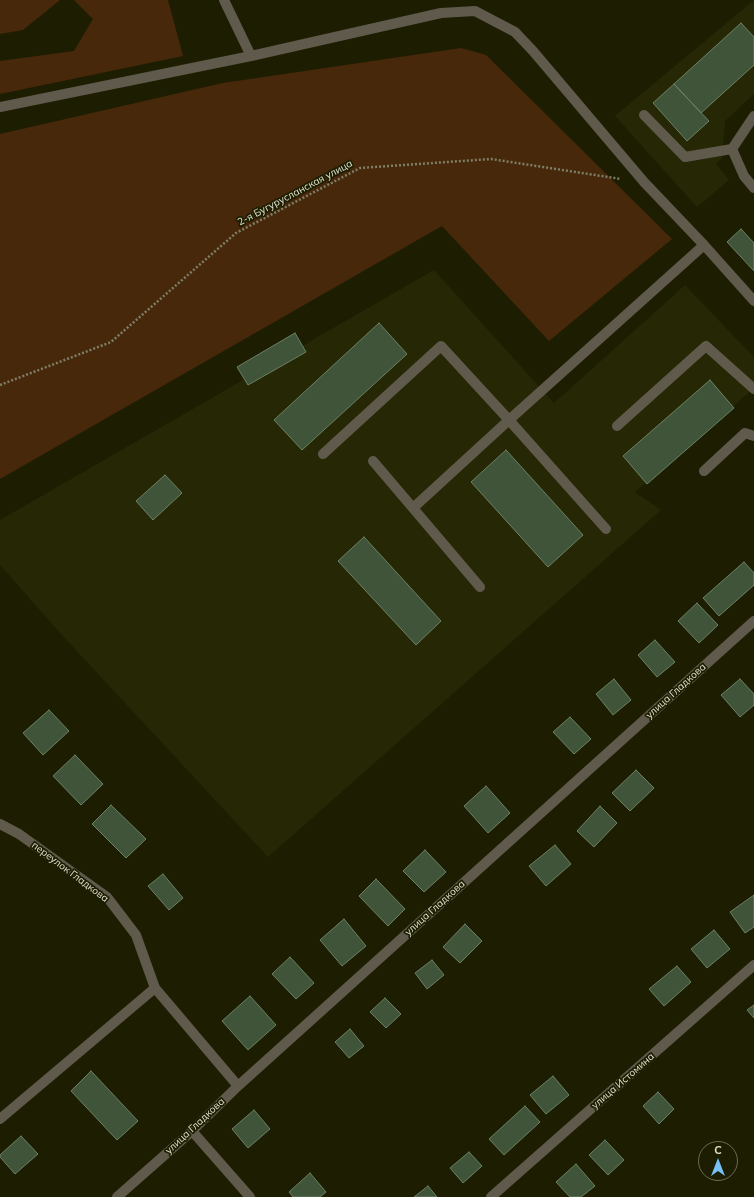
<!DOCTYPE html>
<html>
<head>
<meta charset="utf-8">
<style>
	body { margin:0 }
	#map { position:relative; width:754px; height:1197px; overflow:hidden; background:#1d1e01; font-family:Mulish,sans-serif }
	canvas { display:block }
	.north { position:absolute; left:698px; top:1141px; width:40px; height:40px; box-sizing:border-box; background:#1d1e01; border:1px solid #6b6c54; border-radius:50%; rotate:0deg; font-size:11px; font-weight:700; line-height:16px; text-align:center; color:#e0e2d0 }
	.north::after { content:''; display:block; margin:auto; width:14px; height:18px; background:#77c0f7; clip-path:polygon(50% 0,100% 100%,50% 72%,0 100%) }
</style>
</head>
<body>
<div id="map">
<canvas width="754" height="1197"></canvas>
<div class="north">С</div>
</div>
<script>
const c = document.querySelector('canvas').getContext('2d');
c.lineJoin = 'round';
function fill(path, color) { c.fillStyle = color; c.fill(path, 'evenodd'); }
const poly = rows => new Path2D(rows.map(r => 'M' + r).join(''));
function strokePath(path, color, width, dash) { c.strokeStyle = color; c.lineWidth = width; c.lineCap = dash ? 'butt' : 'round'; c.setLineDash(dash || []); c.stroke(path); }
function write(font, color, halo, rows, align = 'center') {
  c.font = font + ' Mulish,sans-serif'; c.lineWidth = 3.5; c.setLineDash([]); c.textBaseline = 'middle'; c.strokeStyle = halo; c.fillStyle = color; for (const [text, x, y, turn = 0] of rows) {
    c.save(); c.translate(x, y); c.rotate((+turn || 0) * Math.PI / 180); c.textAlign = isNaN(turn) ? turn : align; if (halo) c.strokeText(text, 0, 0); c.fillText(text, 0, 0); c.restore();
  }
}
fill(poly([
	[754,0,754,94,725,121,722,158,716,164,729,180,697,207,615,116],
	[434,270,554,403,685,285,754,357,754,388,635,492,661,510,268,857,61,634,0,565,0,520]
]), '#262704');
fill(poly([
	[0,0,60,0,23,30,0,34],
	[74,0,168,0,183,56,0,94,0,61,74,51,93,19],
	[461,48,486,55,672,239,549,341,442,226,0,479,0,134,223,83]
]), '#48280b');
const building = poly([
	[741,23,754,37,754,65,701,113,674,84,741,23],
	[674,84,709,121,687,141,653,103,674,84],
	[741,229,754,243,754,271,727,242,741,229],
	[379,323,407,354,302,450,274,420,379,323],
	[295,333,306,352,248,385,237,367,295,333],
	[710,380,734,408,647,484,623,456,710,380],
	[506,450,583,535,548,567,471,482,506,450],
	[165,475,182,493,153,520,136,501,165,475],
	[364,537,441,621,416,645,338,561,364,537],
	[744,562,754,573,754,585,719,616,703,598,744,562],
	[697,603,718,625,699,643,678,621,697,603],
	[655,640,675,662,657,677,638,655,655,640],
	[614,679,631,700,613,715,596,694,614,679],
	[740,679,754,694,754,705,740,717,721,695,740,679],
	[49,710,69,731,43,755,23,733,49,710],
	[570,717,591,739,574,754,553,732,570,717],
	[75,755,103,784,81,805,53,776,75,755],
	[636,770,654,788,630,811,612,793,636,770],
	[486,786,510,813,488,833,464,806,486,786],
	[111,805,146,839,126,858,92,824,111,805],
	[600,806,617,823,594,847,577,831,600,806],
	[555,845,571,864,546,886,529,866,555,845],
	[425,850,446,872,424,892,403,871,425,850],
	[163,874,183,898,169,910,148,886,163,874],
	[376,879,405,909,388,926,359,896,376,879],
	[754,895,754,927,745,933,730,912,754,895],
	[344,919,366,946,342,966,320,940,344,919],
	[465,924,482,941,460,963,443,947,465,924],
	[714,930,730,949,707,968,691,949,714,930],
	[290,957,314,983,296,999,272,974,290,957],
	[432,960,444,975,427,989,415,973,432,960],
	[677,966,691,982,664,1006,649,989,677,966],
	[250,996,276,1025,248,1050,222,1021,250,996],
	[385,998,401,1014,386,1028,370,1012,385,998],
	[754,1005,754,1018,747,1010,754,1005],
	[350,1029,364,1046,349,1058,335,1042,350,1029],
	[91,1071,138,1121,117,1140,71,1091,91,1071],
	[553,1076,569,1095,546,1114,530,1095,553,1076],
	[658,1092,674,1109,659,1124,643,1106,658,1092],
	[525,1106,540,1122,504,1155,489,1139,525,1106],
	[254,1110,270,1129,248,1148,232,1129,254,1110],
	[21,1136,38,1154,15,1174,0,1157,0,1155,21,1136],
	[605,1140,624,1160,608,1175,589,1155,605,1140],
	[469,1152,482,1166,463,1183,450,1168,469,1152],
	[576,1164,595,1186,581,1197,570,1197,556,1182,576,1164],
	[310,1173,326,1192,320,1197,293,1197,289,1192,310,1173],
	[428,1186,437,1197,414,1197,428,1186]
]);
fill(building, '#40543a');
strokePath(building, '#6c8165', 1);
strokePath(poly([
	[0,385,111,342,236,233,360,168,491,159,621,179]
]), '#7e7f68', 2.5, [2, 2]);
strokePath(poly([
	[224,0,251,56],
	[0,107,251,56,441,13,475,11,515,32,533,51,644,182,704,245,754,301],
	[644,115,685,157,732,149],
	[754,116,732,149,744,176,754,188],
	[617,426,706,346,754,389],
	[323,454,441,346,509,420,606,529],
	[373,461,480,587],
	[704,471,745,433,754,436],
	[413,508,509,420,704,245],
	[0,824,19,834,107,897,136,935,155,988,238,1086],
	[0,1119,155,988],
	[192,1131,250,1197],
	[117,1197,192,1131,238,1086,754,621],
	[491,1197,754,965]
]), '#605a4d', 10);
write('10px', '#e0e2d0', '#1d1e01', [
	["2-я Бугурусланская улица",295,193,-28],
	["улица Гладкова",676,691,-42],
	["переулок Гладкова",70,872,37],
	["улица Гладкова",435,908,-42],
	["улица Истомина",623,1081,-41],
	["улица Гладкова",195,1126,-43]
]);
</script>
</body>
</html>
